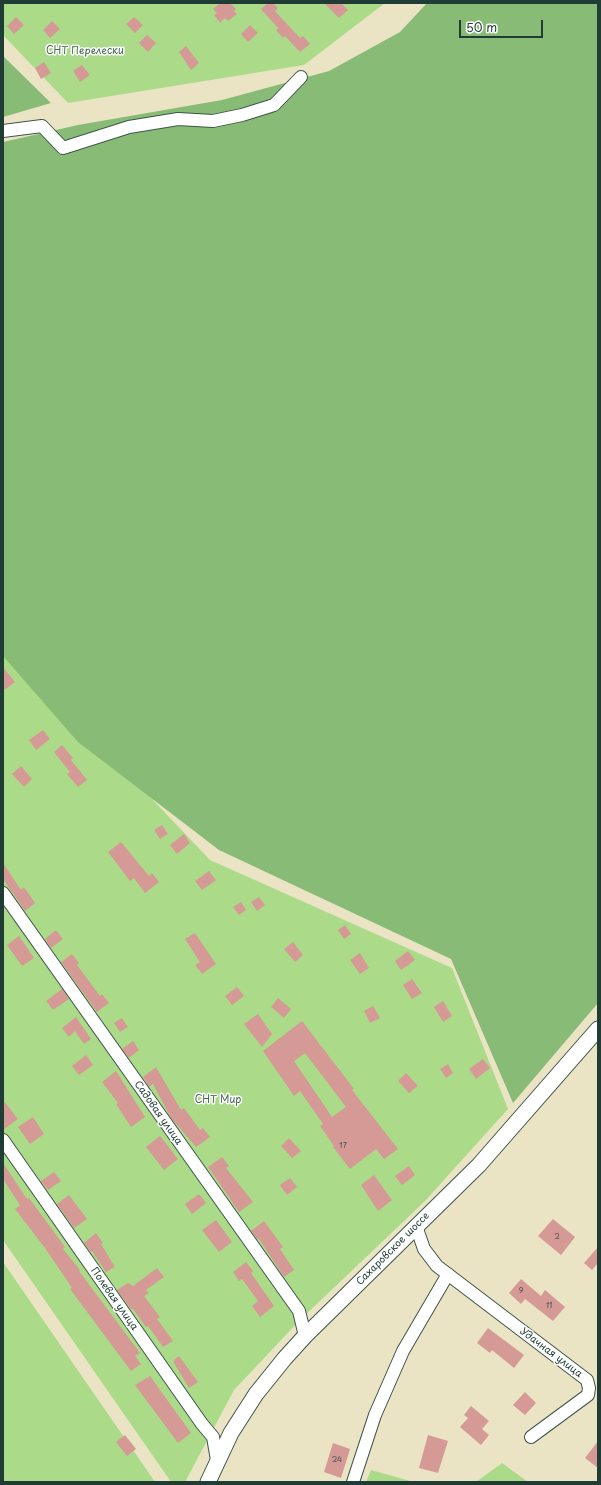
<!DOCTYPE html>
<html>
<head>
<meta charset="utf-8">
<style>
	body { margin:0 }
	#map { position:relative; width:601px; height:1485px; overflow:hidden; background:#eae4c5; font-family:"Playpen Sans",sans-serif }
	canvas { display:block }
	.frame { position:absolute; inset:0; border:4px solid #1f3d34; pointer-events:none }
	.scale { position:absolute; left:459px; top:20px; width:84px; height:18px; box-sizing:border-box; border:2px solid #1f3d34; border-top:0; padding-left:5px; font-size:12px; line-height:14px; white-space:nowrap; color:#1f3d34; -webkit-text-stroke:3px #fff; paint-order:stroke }
</style>
</head>
<body>
<div id="map">
<canvas width="601" height="1485"></canvas>
<div class="frame"></div>
<div class="scale">50 m</div>
</div>
<script>
const c = document.querySelector('canvas').getContext('2d');
c.lineJoin = 'round';
function fill(path, color) { c.fillStyle = color; c.fill(path, 'evenodd'); }
const poly = rows => new Path2D(rows.map(r => 'M' + r).join(''));
function strokePath(path, color, width, dash) { c.strokeStyle = color; c.lineWidth = width; c.lineCap = dash ? 'butt' : 'round'; c.setLineDash(dash || []); c.stroke(path); }
function write(font, color, halo, rows, align = 'center') {
  c.font = font + ' "Playpen Sans",sans-serif'; c.lineWidth = 3; c.setLineDash([]); c.textBaseline = 'middle'; c.strokeStyle = halo; c.fillStyle = color; for (const [text, x, y, turn = 0] of rows) {
    c.save(); c.translate(x, y); c.rotate((+turn || 0) * Math.PI / 180); c.textAlign = isNaN(turn) ? turn : align; if (halo) c.strokeText(text, 0, 0); c.fillText(text, 0, 0); c.restore();
  }
}
fill(poly([
	[3,3,385,3,304,65,68,103,3,35],
	[3,642,210,860,452,968,508,1109,425,1201,299,1321,234,1390,185,1482,171,1482,3,1240],
	[3,1262,155,1482,3,1482],
	[502,1463,528,1482,476,1482],
	[371,1470,414,1482,366,1482]
]), '#abdb89');
fill(poly([
	[427,3,598,3,598,1003,513,1103,451,959,219,850,78,742,3,656,3,142,78,125,222,100,329,71,400,32],
	[3,56,51,103,3,117]
]), '#88bb75');
fill(poly([
	[220,3,230,3,236,9,234,11,237,14,228,21,225,18,220,23,214,15,217,13,213,9],
	[268,3,273,3,278,8,275,11,300,38,303,36,310,44,300,52,285,36,283,38,276,30,278,28,261,9],
	[324,3,341,3,348,10,339,18],
	[16,17,24,25,14,34,7,26],
	[134,17,143,25,135,33,126,24],
	[52,21,60,29,50,38,43,30],
	[250,25,258,33,248,42,241,34],
	[147,35,156,43,148,52,139,43],
	[186,46,199,63,191,70,179,52],
	[44,62,51,73,41,79,35,68],
	[82,65,90,75,80,82,73,71],
	[3,667,15,682,3,691],
	[43,730,50,739,36,750,29,740],
	[62,745,73,758,71,760,87,780,78,787,67,774,70,772,54,752],
	[21,766,32,779,24,787,12,774],
	[162,825,168,834,160,839,154,830],
	[184,834,190,843,177,854,170,845],
	[121,842,149,876,152,873,159,882,145,893,134,878,130,881,108,852],
	[3,863,21,890,24,887,35,903,25,911,3,879],
	[209,871,216,880,202,890,195,881],
	[259,897,265,905,257,911,251,902],
	[241,902,246,910,239,915,233,907],
	[345,925,351,934,344,939,338,930],
	[56,930,63,939,51,948,45,939],
	[195,933,216,964,202,974,195,965,200,962,185,939],
	[19,936,34,958,22,966,7,945],
	[293,942,303,955,295,962,284,949],
	[408,951,415,960,401,970,395,961],
	[360,953,369,968,360,974,350,960],
	[72,954,79,963,77,965,100,996,102,994,109,1003,97,1012,61,962],
	[412,979,422,993,412,999,403,985],
	[237,987,244,996,232,1005,225,996],
	[62,989,69,999,53,1010,46,1001],
	[278,998,291,1009,284,1018,271,1007],
	[443,1001,452,1016,443,1022,434,1007],
	[373,1006,380,1018,370,1023,364,1011],
	[258,1014,272,1034,262,1047,244,1024],
	[76,1017,91,1039,84,1044,75,1031,69,1037,62,1028],
	[122,1018,128,1027,120,1032,114,1023],
	[302,1021,354,1089,352,1090,398,1149,384,1159,376,1149,350,1169,333,1147,334,1146,320,1126,323,1124,300,1091,294,1096,263,1051],
	[305,1053,346,1107,332,1117,294,1061],
	[133,1041,139,1050,129,1058,122,1049],
	[86,1055,93,1065,79,1075,72,1066],
	[483,1059,490,1068,476,1079,469,1069],
	[448,1064,453,1073,446,1078,440,1069],
	[156,1067,181,1110,184,1108,200,1130,203,1128,210,1137,196,1147,171,1118,153,1084,149,1087,143,1077],
	[116,1071,145,1117,131,1127,116,1104,118,1103,102,1082],
	[406,1073,418,1086,409,1093,398,1081],
	[3,1100,18,1119,3,1130],
	[33,1117,44,1134,30,1144,18,1127],
	[160,1136,178,1159,164,1170,146,1147],
	[289,1138,301,1151,292,1158,281,1146],
	[222,1157,229,1166,226,1168,253,1202,239,1212,208,1167],
	[3,1163,27,1199,29,1198,51,1228,65,1247,63,1249,80,1270,79,1271,140,1353,135,1356,141,1364,131,1371,70,1289,72,1288,45,1248,15,1209,20,1205,3,1179],
	[409,1166,415,1175,402,1185,395,1176],
	[54,1172,61,1181,48,1190,41,1181],
	[374,1175,392,1200,378,1211,361,1185],
	[290,1178,297,1187,287,1195,280,1185],
	[199,1194,206,1203,192,1214,185,1204],
	[69,1195,87,1219,74,1228,57,1204],
	[553,1219,575,1237,561,1255,538,1236],
	[216,1220,232,1242,219,1252,202,1230],
	[264,1221,283,1247,280,1249,294,1270,284,1277,259,1239,258,1240,251,1231],
	[96,1233,103,1243,101,1244,115,1267,106,1272,92,1251,91,1252,84,1243],
	[598,1247,598,1263,592,1270,584,1263],
	[246,1262,253,1271,251,1273,274,1306,260,1317,252,1306,258,1301,242,1279,239,1281,233,1272],
	[157,1268,164,1277,146,1290,149,1293,144,1296,160,1317,157,1319,173,1341,163,1347,148,1326,146,1327,133,1309,131,1309,117,1290,128,1283,133,1286],
	[521,1279,541,1296,545,1290,565,1307,553,1321,525,1299,521,1304,509,1293],
	[488,1328,524,1355,514,1368,492,1350,490,1353,477,1343],
	[179,1356,198,1382,189,1388,174,1363,174,1360],
	[150,1376,191,1433,178,1443,135,1385],
	[525,1392,536,1403,525,1415,513,1405],
	[471,1406,489,1421,482,1429,489,1435,481,1445,460,1427,468,1418,464,1415],
	[125,1435,136,1449,127,1456,116,1442],
	[428,1435,448,1441,438,1473,419,1468],
	[598,1441,598,1468,585,1458],
	[333,1443,350,1449,341,1478,324,1472]
]), '#d59a96');
const minor = poly([
	[3,131,42,126,63,148,129,127,178,119,213,121,242,115,274,105,301,77],
	[3,893,299,1311,305,1336],
	[3,1140,202,1424,213,1437,217,1460],
	[416,1226,424,1249,437,1266,587,1380,589,1388,588,1395,531,1437],
	[353,1482,375,1415,403,1351,448,1274]
]);
const major = poly([
	[208,1482,231,1433,256,1394,285,1358,305,1336,479,1165,598,1029]
]);
strokePath(minor, '#3d564a', 14);
strokePath(major, '#3d564a', 17);
strokePath(minor, '#fff', 12);
strokePath(major, '#fff', 15);
write('8px', '#4c544c', null, [
	["17",343,1146],
	["2",557,1237],
	["9",521,1291],
	["11",549,1306],
	["24",337,1460]
]);
write('10px', '#426449', '#fff', [
	["СНТ Перелески",85,51],
	["СНТ Мир",218,1100]
]);
write('10px', '#1f3d34', '#fff', [
	["Садовая улица",158,1113,55],
	["Сахаровское шоссе",393,1249,-45],
	["Полевая улица",114,1299,55],
	["Удачная улица",551,1353,37]
]);
</script>
</body>
</html>
